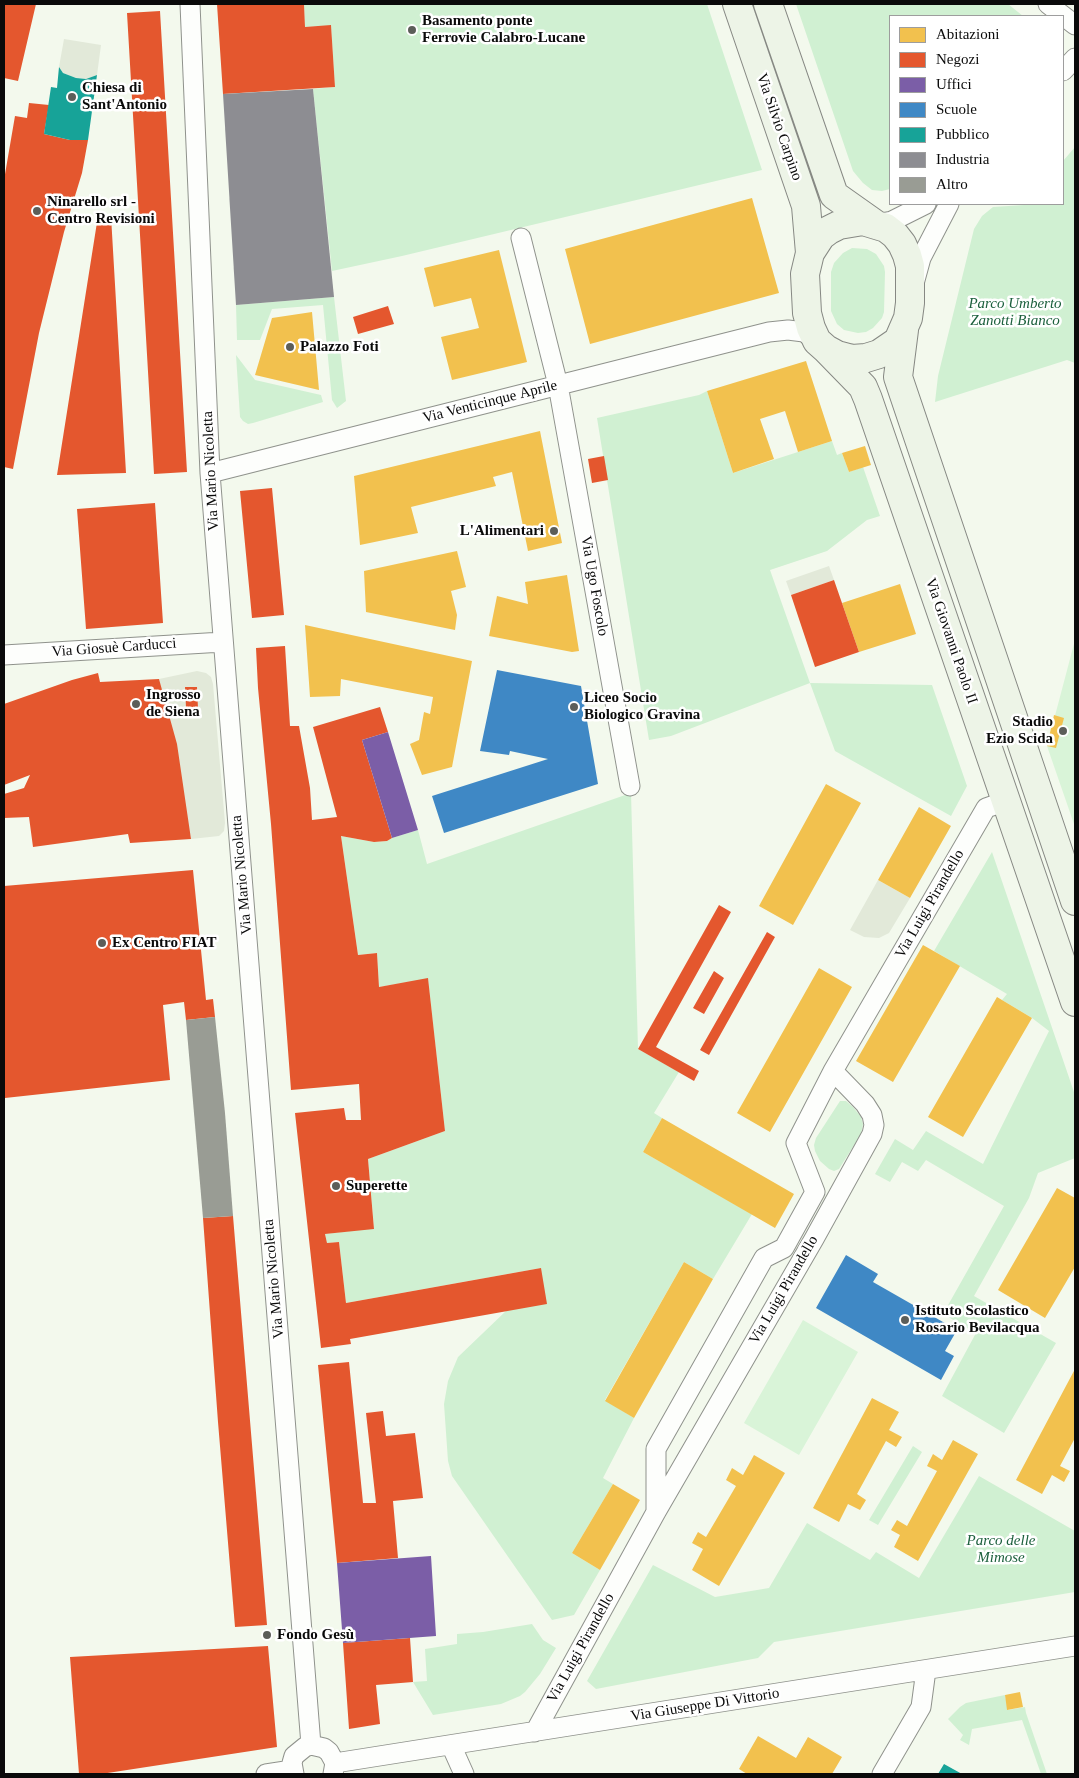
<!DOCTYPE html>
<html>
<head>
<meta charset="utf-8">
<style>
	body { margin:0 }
	#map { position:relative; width:1079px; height:1778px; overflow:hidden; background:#f3f9ed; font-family:Georgia,serif }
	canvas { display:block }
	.frame { position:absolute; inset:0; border:5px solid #0a0a0a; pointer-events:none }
	.legend { position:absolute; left:889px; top:15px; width:175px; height:190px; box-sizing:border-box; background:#fff; border:1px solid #9d9d9d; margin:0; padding:6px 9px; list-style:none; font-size:15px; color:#0a0a0a }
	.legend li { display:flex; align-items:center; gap:10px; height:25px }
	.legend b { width:25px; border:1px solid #9d9d9d }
</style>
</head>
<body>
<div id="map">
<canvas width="1079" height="1778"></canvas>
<div class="frame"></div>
<ul class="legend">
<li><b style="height:14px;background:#f2c14e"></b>Abitazioni</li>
<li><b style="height:14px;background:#e4572e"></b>Negozi</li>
<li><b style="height:14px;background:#7b5ea7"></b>Uffici</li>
<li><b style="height:14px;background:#3f88c5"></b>Scuole</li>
<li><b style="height:14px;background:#17a398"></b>Pubblico</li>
<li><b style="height:14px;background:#8d8d92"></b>Industria</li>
<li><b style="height:14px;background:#999c94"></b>Altro</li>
</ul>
</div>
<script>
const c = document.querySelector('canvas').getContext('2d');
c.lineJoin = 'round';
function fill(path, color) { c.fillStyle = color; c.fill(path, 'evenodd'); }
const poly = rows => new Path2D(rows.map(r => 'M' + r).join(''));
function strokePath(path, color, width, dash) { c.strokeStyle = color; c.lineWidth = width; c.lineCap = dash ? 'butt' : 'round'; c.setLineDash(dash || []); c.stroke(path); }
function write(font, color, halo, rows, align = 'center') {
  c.font = font + ' Georgia,serif'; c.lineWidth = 5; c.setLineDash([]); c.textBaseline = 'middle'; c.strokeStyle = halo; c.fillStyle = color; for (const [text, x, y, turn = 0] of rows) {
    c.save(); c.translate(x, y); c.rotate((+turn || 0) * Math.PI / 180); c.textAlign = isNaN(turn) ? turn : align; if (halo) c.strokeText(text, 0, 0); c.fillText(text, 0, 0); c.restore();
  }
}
fill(poly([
	[304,4,707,4,762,170,402,256,332,271,313,89,335,87,331,26,305,27],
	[796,4,1008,4,1023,16,890,16,890,189,882,191,872,190,863,183,853,171],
	[1075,147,1075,363,1067,360,935,402,938,376,974,229,982,216,993,207,1024,205,1025,204,1063,204,1063,161],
	[852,248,867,249,876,254,884,266,885,272,884,312,882,318,873,328,866,332,858,333,844,330,837,324,831,311,831,272,834,263,843,253],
	[334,297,346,401,337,408,332,400,323,305,272,309,260,340,237,340,236,305],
	[236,355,255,380,321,395,323,402,253,423,248,424,243,421,240,417],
	[707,391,733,473,832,441,837,455,842,453,849,472,863,467,880,516,867,520,827,551,770,570,810,683,932,685,967,786,951,816,835,751,810,683,671,736,649,740,597,418,699,395],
	[631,793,638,1049,679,1072,654,1113,662,1118,643,1152,752,1214,713,1279,684,1262,605,1400,634,1418,603,1478,613,1484,572,1553,600,1570,574,1615,552,1620,452,1476,448,1461,444,1404,448,1381,458,1357,507,1310,541,1268,346,1303,339,1242,327,1243,325,1234,374,1228,368,1159,445,1131,428,979,379,987,377,953,358,955,341,836,374,842,387,841,392,838,418,830,427,864],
	[992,852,1075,1095,1075,1158,1038,1173,1029,1198,974,1296,1056,1343,1004,1433,942,1396,976,1333,943,1314,1004,1206,926,1160,918,1171,902,1162,890,1182,875,1174,895,1139,913,1150,926,1131,983,1164,1049,1031,1032,1018,1002,1000,1007,994,934,951],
	[840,1101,846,1101,853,1107,861,1117,863,1124,861,1134,839,1169,834,1171,829,1169,820,1161,815,1151,814,1145,816,1138],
	[913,1446,922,1452,878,1525,869,1520],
	[979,1476,1075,1531,1075,1592,774,1642,758,1658,596,1689,587,1681,653,1565,715,1597,769,1588,807,1523,870,1560,876,1552,919,1578],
	[532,1624,543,1640,556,1648,540,1674,525,1692,520,1696,501,1704,433,1715,413,1682,427,1681,425,1649,457,1644,457,1634,483,1632],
	[1005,1695,1008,1710,1025,1707,1026,1713,1047,1774,1041,1774,1022,1720,972,1729,969,1745,960,1740,963,1735,948,1719,960,1707,966,1703]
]), '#d0f0d2');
fill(poly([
	[1075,640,1075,827,1047,746],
	[803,1320,858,1352,799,1455,744,1423]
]), '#d9f4d8');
fill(poly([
	[64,39,101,45,97,75,86,79,76,78,63,73,59,67],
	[829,566,834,580,791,595,786,581],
	[197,671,206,673,211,677,213,684,225,823,224,831,219,836,191,839,159,679],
	[185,687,197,687,198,708,186,708],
	[878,880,910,898,889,933,879,938,864,937,850,930]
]), '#e2e9d9');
fill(poly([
	[752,198,779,293,590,344,565,249],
	[499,250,527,362,452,380,441,337,479,328,471,298,434,307,424,268],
	[312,312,319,390,255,375,272,318],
	[806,361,832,441,798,452,785,411,760,419,774,459,733,473,707,391],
	[540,431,562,543,528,551,512,472,493,477,496,486,411,507,418,533,360,545,354,476],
	[865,446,871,465,849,472,842,453],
	[457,551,466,587,451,591,457,615,455,630,366,612,364,571],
	[567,575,579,651,572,652,489,636,497,596,528,604,525,582],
	[900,584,916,634,859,652,842,603],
	[305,625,472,661,452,767,422,775,410,744,419,740,424,712,430,714,433,697,341,679,340,696,310,697],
	[1054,715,1064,718,1056,748,1047,746],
	[826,784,861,803,793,925,759,906],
	[919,807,951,826,910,898,878,880],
	[923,945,960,966,893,1082,856,1061],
	[819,968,852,987,770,1132,737,1113],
	[997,997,1032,1018,963,1137,928,1117],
	[662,1118,794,1194,775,1228,643,1152],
	[1057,1188,1075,1198,1075,1267,1045,1318,998,1290],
	[684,1262,713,1279,634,1418,605,1401],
	[1075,1369,1075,1438,1060,1466,1070,1471,1064,1482,1052,1475,1042,1494,1016,1480],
	[872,1398,899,1412,889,1430,902,1437,896,1447,886,1441,857,1494,866,1500,860,1510,848,1504,839,1522,813,1508],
	[953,1440,978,1454,918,1561,894,1547,900,1535,891,1530,897,1520,907,1526,937,1471,927,1466,933,1454,942,1460],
	[754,1455,785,1473,719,1586,692,1570,703,1549,692,1543,698,1532,706,1537,736,1486,726,1480,732,1468,743,1475],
	[613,1484,640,1500,600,1570,572,1553],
	[1020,1692,1023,1707,1007,1710,1005,1695],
	[758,1736,796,1758,808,1737,842,1757,832,1774,747,1774,739,1769]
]), '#f2c14e');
fill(poly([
	[4,4,36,4,18,81,4,78],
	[217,4,304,4,305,27,331,25,335,87,223,94],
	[160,11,187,472,154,474,127,13],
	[29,103,49,105,44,134,70,140,88,140,82,173,64,232,39,333,13,469,4,467,4,180,15,116,27,118],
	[98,216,111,216,126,473,57,475],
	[388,306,394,324,358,334,353,317],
	[604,456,608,480,592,483,588,459],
	[272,488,284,615,252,618,240,491],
	[155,503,163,623,86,629,77,509],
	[834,580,859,652,815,667,791,595],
	[285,646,290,726,299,726,310,788,312,820,337,817,313,727,380,707,388,732,362,740,392,838,387,841,374,842,341,836,358,955,377,953,379,987,428,978,445,1131,368,1159,374,1229,325,1234,327,1243,339,1242,346,1303,541,1268,547,1304,350,1339,351,1344,321,1348,295,1113,344,1108,346,1120,361,1120,359,1084,291,1090,271,824,258,688,256,648],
	[98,673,100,682,159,679,177,744,191,839,130,843,128,834,33,847,29,817,4,818,4,794,24,788,30,775,4,785,4,704,72,680],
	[185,687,197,687,198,708,186,708],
	[193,870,206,1000,213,999,215,1017,186,1020,184,1002,163,1005,170,1080,5,1098,4,886],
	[719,905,731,912,656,1047,699,1071,694,1081,638,1049],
	[767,932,775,937,709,1055,700,1050],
	[714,971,724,978,704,1014,693,1008],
	[233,1216,267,1625,235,1627,218,1422,203,1218],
	[349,1362,363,1503,376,1503,366,1413,383,1411,386,1436,415,1433,423,1498,393,1501,398,1558,337,1563,318,1365],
	[410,1638,413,1682,376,1685,380,1724,349,1729,343,1643],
	[268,1646,277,1747,101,1774,79,1774,70,1657]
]), '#e4572e');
fill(poly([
	[388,732,418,830,392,838,362,740],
	[431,1556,436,1636,343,1643,337,1563]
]), '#7b5ea7');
fill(poly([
	[497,670,581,686,598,784,444,833,432,796,548,759,510,751,509,755,480,751],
	[846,1255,878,1274,873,1282,957,1330,945,1351,954,1356,941,1380,816,1308]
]), '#3f88c5');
fill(poly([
	[59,67,63,73,76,78,86,79,97,75,88,140,70,140,44,134,51,87,57,88],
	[944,1764,962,1774,938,1774]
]), '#17a398');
fill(poly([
	[313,89,334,297,236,305,223,94]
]), '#8d8d92');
fill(poly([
	[215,1017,225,1113,233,1216,203,1218,186,1020]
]), '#999c94');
const street = poly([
	[190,4,210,473,311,1745],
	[1048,4,1075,25],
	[1063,71,1075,58],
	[875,224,892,221,926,204],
	[521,238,558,385,630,786],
	[915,280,921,258,949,204],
	[210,473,769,332,788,330,804,332,817,341],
	[4,655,223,642],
	[656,1512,656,1449,764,1258,784,1248,815,1192,796,1143,833,1071,986,808,1006,801],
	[535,1732,656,1512,814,1239,872,1134,874,1125,872,1115,865,1104,833,1071],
	[451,1745,464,1774],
	[335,1763,1075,1646],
	[266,1774,292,1770],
	[294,1774,292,1763,294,1756,305,1747,311,1745,324,1748,329,1752,335,1763,333,1774],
	[882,1774,921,1707,926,1670]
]);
const secondary = poly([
	[737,4,806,206,810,253],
	[768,4,834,195,875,224],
	[863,221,886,228,895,235,902,244,907,255,910,266,910,303,908,318,898,341,879,354,866,358,852,359,837,355,826,349,817,341,811,328,807,313,805,274,810,253,821,236,829,230,839,225,863,221],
	[904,330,898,377,1075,901],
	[826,349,863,387,868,399,1075,1002]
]);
strokePath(street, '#8f928c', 21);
strokePath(secondary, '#868883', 30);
strokePath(street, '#fdfefc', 19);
strokePath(secondary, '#edf4e7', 28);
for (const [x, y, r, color] of [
	[412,30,5,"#5c5e59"],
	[72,97,5,"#5c5e59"],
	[37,211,5,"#5c5e59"],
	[290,347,5,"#5c5e59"],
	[554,531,5,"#5c5e59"],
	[136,704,5,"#5c5e59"],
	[574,707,5,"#5c5e59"],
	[1063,731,5,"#5c5e59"],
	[102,943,5,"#5c5e59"],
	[336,1186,5,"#5c5e59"],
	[905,1320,5,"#5c5e59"],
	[267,1635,5,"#5c5e59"]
]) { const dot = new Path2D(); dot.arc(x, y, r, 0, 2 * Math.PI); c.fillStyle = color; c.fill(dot); strokePath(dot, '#fff', 2); }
write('bold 15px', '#0a0a0a', '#fff', [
	["Basamento ponte",422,21],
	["Ferrovie Calabro-Lucane",422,38],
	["Chiesa di",82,88],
	["Sant'Antonio",82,105],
	["Ninarello srl -",47,202],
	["Centro Revisioni",47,219],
	["Palazzo Foti",300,347],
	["L'Alimentari",544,531,"right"],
	["Ingrosso",146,695],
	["de Siena",146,712],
	["Liceo Socio",584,698],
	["Biologico Gravina",584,715],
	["Stadio",1053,722,"right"],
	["Ezio Scida",1053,739,"right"],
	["Ex Centro FIAT",112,943],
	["Superette",346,1186],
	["Istituto Scolastico",915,1311],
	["Rosario Bevilacqua",915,1328],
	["Fondo Gesù",277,1635]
], 'left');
write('15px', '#0a0a0a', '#fff', [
	["Via Silvio Carpino",779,127,71],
	["Via Venticinque Aprile",490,402,-14],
	["Via Mario Nicoletta",211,471,-93],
	["Via Ugo Foscolo",594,586,80],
	["Via Giovanni Paolo II",951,641,71],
	["Via Giosuè Carducci",114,648,-4],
	["Via Mario Nicoletta",242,875,-95],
	["Via Luigi Pirandello",930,904,-60],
	["Via Mario Nicoletta",274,1279,-95],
	["Via Luigi Pirandello",784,1290,-60],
	["Via Luigi Pirandello",581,1648,-61],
	["Via Giuseppe Di Vittorio",705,1705,-9]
]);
write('italic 15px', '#1c603d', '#fff', [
	["Parco Umberto",1015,304],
	["Zanotti Bianco",1015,321],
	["Parco delle",1001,1541],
	["Mimose",1001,1558]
]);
</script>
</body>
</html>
